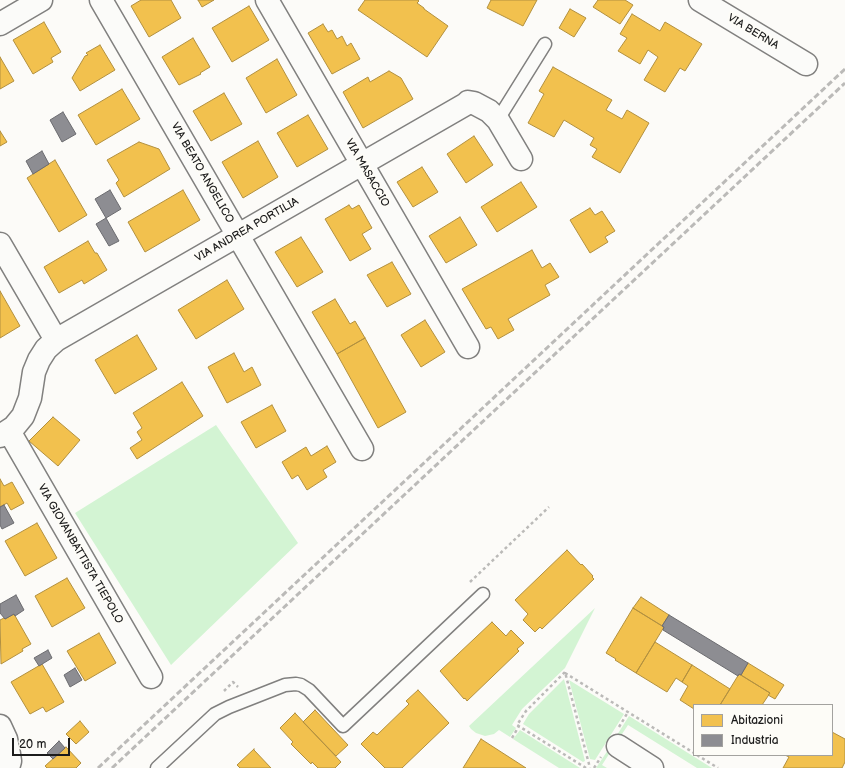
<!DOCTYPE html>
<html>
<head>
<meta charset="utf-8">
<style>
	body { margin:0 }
	#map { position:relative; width:845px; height:768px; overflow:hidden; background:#fcfbf8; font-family:"Balsamiq Sans",sans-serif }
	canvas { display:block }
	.legend { position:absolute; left:693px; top:704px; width:140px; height:52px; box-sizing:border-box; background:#fdfcf7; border:1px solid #a3a29f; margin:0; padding:5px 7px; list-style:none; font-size:12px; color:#1c1c1c }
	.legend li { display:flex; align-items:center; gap:8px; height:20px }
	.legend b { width:20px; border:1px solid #a3a29f }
	.scale { position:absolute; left:12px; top:738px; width:58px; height:18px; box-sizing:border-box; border:2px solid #1c1c1c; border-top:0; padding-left:5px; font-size:12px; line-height:14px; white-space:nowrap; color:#1c1c1c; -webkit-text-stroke:3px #fdfcf7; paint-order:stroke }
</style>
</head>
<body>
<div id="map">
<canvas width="845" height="768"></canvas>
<ul class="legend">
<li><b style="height:11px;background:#f2c14e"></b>Abitazioni</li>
<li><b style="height:11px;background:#8d8d92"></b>Industria</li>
</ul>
<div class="scale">20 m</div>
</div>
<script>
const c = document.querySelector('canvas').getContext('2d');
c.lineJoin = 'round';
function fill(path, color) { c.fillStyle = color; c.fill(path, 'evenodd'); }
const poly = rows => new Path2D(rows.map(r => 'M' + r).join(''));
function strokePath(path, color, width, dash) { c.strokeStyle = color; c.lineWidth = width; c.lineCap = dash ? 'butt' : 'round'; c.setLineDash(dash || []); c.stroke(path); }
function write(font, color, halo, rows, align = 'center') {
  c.font = font + ' "Balsamiq Sans",sans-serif'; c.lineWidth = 4; c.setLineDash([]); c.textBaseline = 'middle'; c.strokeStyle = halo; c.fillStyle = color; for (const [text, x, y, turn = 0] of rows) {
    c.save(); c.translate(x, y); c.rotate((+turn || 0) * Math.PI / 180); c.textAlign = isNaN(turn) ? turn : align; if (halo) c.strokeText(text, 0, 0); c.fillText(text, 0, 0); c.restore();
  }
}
fill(poly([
	[216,425,298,543,171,665,75,513],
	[595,608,565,668,522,709,512,725,516,728,510,737,499,730,494,734,485,736,476,733,471,729,469,726],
	[564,679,585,761,583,762,523,724,529,714],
	[569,680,624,714,595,760,590,759],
	[629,716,712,768,697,768,628,725,620,737,617,735],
	[520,730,580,768,559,768,513,739],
	[608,750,611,751,602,765,607,768,596,768]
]), '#d3f4d3');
const homes = poly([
	[141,0,171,0,181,18,149,37,131,6,141,0],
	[198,0,214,0,202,7,198,0],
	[365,0,418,0,419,1,417,3,424,8,424,9,448,26,427,57,358,10,365,0],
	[491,0,537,0,523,26,487,8,491,0],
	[598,0,625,0,633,5,620,24,593,7,598,0],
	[249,6,269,40,232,62,212,28,249,6],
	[570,9,586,18,574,37,559,28,570,9],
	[632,14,660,31,665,22,702,44,685,71,680,68,665,92,644,80,658,57,648,50,640,64,618,51,627,38,620,34,632,14],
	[44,22,61,52,51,58,53,62,33,74,13,40,44,22],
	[323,24,328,32,332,30,337,39,342,36,347,46,351,43,360,59,332,74,308,33,323,24],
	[193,38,210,67,200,73,201,74,179,85,162,57,193,38],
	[100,45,115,70,80,91,72,78,85,56,88,55,86,53,100,45],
	[0,57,14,81,0,89,0,57],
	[277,59,297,95,266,113,246,78,277,59],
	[553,67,612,100,606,110,622,119,627,110,649,123,620,173,592,157,597,149,590,145,594,138,564,120,554,137,528,123,544,94,539,91,553,67],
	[389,71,401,78,413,99,363,128,343,92,368,77,370,82,389,71],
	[122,89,140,119,96,145,78,115,122,89],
	[224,93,242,124,211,141,193,111,224,93],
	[308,115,328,149,297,167,277,133,308,115],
	[0,131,7,142,0,146,0,131],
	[474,136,493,165,466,183,447,154,474,136],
	[258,141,278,177,243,198,222,162,258,141],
	[139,142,159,149,170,169,124,197,116,183,119,180,107,160,139,142],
	[55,160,87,215,59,232,27,178,55,160],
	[422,167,438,192,413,207,397,182,422,167],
	[521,182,537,207,497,232,481,207,521,182],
	[183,190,200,220,145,252,128,222,183,190],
	[349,205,352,209,359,205,372,228,362,234,371,249,350,261,325,219,349,205],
	[590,208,595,215,602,211,615,231,605,237,608,242,590,253,570,220,590,208],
	[460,217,477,245,446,263,429,236,460,217],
	[301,237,323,272,297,287,275,252,301,237],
	[88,241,95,253,97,253,107,270,84,284,82,280,59,293,44,267,88,241],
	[532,250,542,268,550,263,559,277,545,285,550,295,508,319,514,330,498,339,491,327,486,329,462,289,532,250],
	[392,262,411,294,387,307,367,275,392,262],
	[227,280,244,309,196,339,178,310,227,280],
	[0,291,20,326,0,338,0,291],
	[335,299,350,324,355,321,365,338,337,354,312,312,335,299],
	[425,320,445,352,421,367,401,335,425,320],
	[137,335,157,369,115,394,95,360,137,335],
	[365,338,406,412,378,428,337,354,365,338],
	[234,353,244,372,252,367,261,385,227,403,208,367,234,353],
	[182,382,203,416,137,459,130,448,142,440,137,432,142,428,133,413,182,382],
	[272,405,286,431,256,448,241,422,272,405],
	[53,417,80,440,58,466,29,441,53,417],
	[327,446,336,462,323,470,327,477,307,490,298,475,292,479,282,462,306,447,311,456,327,446],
	[0,479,4,486,12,482,24,503,11,510,7,503,0,507,0,479],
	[37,523,57,558,25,576,5,541,37,523],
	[567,550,581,565,582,564,593,576,592,577,594,579,542,629,540,627,535,632,523,620,528,614,515,600,567,550],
	[67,578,85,608,52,627,35,596,67,578],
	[641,597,669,615,662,626,633,608,641,597],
	[633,608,664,627,636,673,615,660,616,659,606,653,633,608],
	[14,614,31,644,22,649,23,651,1,664,0,620,4,618,5,619,14,614],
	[492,622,506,636,511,630,524,643,517,649,519,651,467,701,465,698,464,699,440,671,492,622],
	[99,633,116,663,85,681,67,651,99,633],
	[655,642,692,665,682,682,676,678,667,692,636,673,655,642],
	[748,663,784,685,775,699,768,695,770,693,741,675,748,663],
	[42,664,64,702,46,712,43,707,30,714,11,682,42,664],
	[692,665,730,689,720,705,694,705,694,709,680,700,688,686,682,682,692,665],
	[739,674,770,693,762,705,720,705,739,674],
	[418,690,449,723,402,768,385,768,361,744,373,732,377,735,409,704,406,701,418,690],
	[315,710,348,745,336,756,303,722,315,710],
	[295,713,341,762,335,768,318,768,312,762,311,764,291,744,293,742,280,728,295,713],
	[80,721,89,732,76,744,66,734,80,721],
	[832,732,845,739,845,762,842,768,783,768,789,757,785,755,832,755,832,732],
	[481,739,526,768,463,768,481,739],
	[66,747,81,763,76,768,47,768,45,766,66,747],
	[254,749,254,750,271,768,240,768,237,765,254,749]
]);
fill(homes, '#f2c14e');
strokePath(homes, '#b2903f', 1);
const industry = poly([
	[63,112,76,134,62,142,50,120,63,112],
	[42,151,49,164,33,174,26,161,42,151],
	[110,190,121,209,106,218,95,199,110,190],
	[106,218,119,241,109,246,96,224,106,218],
	[4,505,14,523,2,529,0,525,0,507,4,505],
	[16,595,24,610,15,616,14,614,5,619,0,613,0,604,16,595],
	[669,615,748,663,741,675,739,674,738,676,663,630,664,627,662,626,669,615],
	[48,650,52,658,39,666,34,658,48,650],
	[75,668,82,680,70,687,64,675,75,668],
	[59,741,65,748,53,759,47,753,59,741]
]);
fill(industry, '#8d8d92');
strokePath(industry, '#6b6b6f', 1);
const lane = poly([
	[496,118,502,113,545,44],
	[157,768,215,714,229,707,285,685,296,684,301,685,309,690,343,726,483,594]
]);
const street = poly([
	[101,0,362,449],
	[267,0,468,347],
	[700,0,806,64],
	[0,24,41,0],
	[0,244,56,340],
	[9,431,151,677],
	[0,436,14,427,23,416,30,398,34,372,39,360,46,349,56,340,466,104,468,102,474,103,489,111,498,120,521,159],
	[0,726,6,739,9,754,10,761,8,768],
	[618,746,652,768]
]);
strokePath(lane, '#81807f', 15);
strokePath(street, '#81807f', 25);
strokePath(poly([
	[470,582,549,507],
	[565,673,694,753],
	[224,691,233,682,238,687],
	[619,727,628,712],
	[512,738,519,726],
	[697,755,718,768],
	[586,768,517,725,526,711,565,672,590,768],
	[594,768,601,757]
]), '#bbbab8', 2.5, [3, 3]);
strokePath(lane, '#fbfbf9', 12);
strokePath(street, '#fbfbf9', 22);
strokePath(poly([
	[98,768,845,69],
	[112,768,845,83]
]), '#bbbab8', 3, [6, 3]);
write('11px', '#1c1c1c', '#fdfcf7', [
	["VIA BERNA",753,32,31],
	["VIA BEATO ANGELICO",202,173,60],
	["VIA MASACCIO",367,173,60],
	["VIA ANDREA PORTILIA",247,230,-30],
	["VIA GIOVANBATTISTA TIEPOLO",80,554,60]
]);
</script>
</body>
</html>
